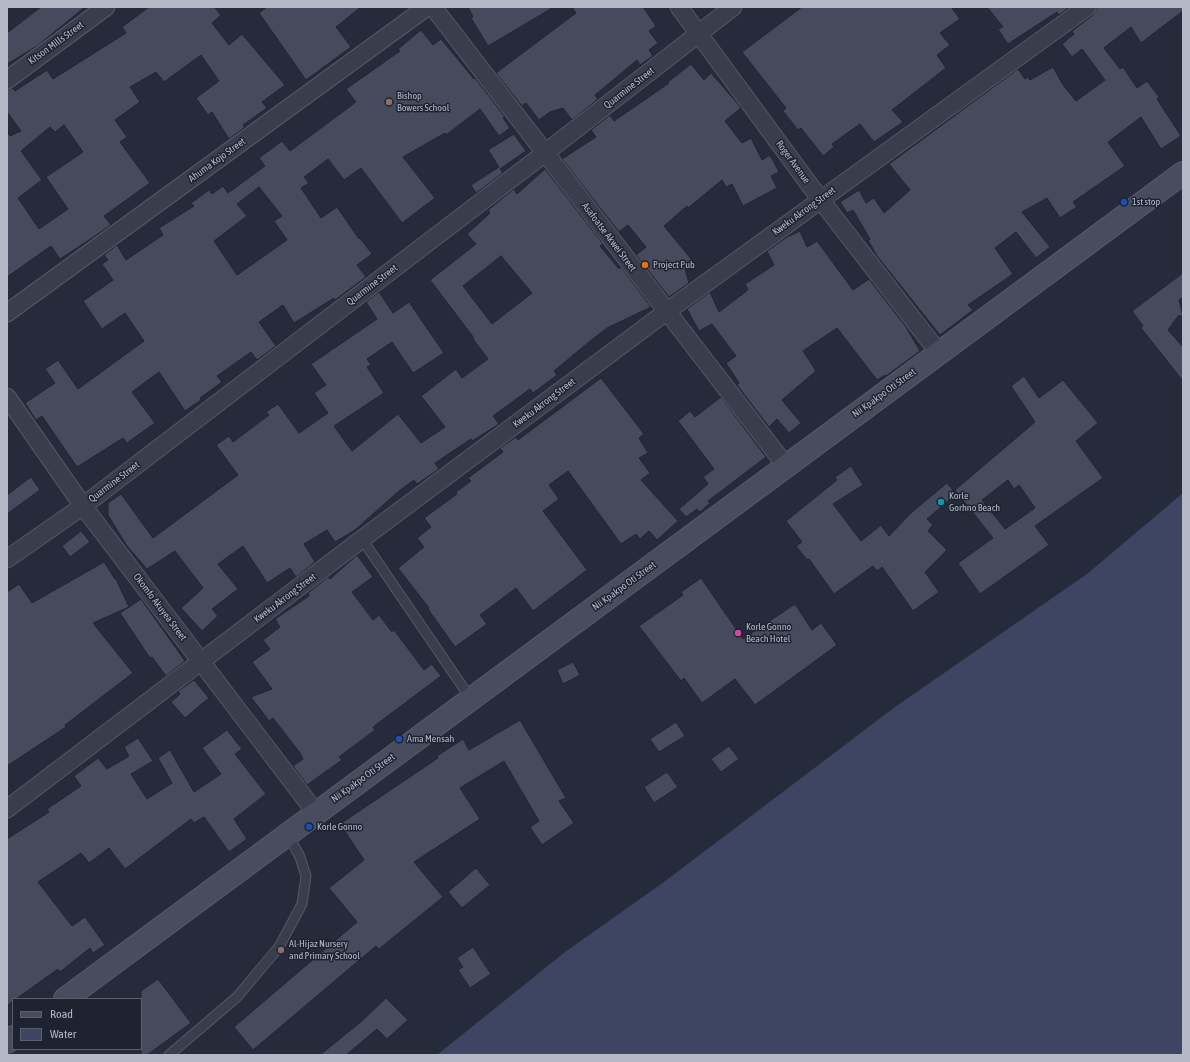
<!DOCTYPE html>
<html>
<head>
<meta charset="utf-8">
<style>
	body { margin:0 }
	#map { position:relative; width:1190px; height:1062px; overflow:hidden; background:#262b3c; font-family:"Asap Condensed",sans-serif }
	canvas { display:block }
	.frame { position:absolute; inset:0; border:8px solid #b5b9c7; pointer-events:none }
	.legend { position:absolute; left:12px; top:998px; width:130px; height:52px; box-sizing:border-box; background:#1e2331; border:1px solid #5a5f6d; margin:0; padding:5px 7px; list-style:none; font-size:12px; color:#b5b9c7 }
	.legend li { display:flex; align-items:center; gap:8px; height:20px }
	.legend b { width:20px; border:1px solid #5a5f6d }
</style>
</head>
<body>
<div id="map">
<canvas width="1190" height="1062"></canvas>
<div class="frame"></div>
<ul class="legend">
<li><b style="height:5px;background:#484c5f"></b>Road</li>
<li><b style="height:11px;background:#3d4563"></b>Water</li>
</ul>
</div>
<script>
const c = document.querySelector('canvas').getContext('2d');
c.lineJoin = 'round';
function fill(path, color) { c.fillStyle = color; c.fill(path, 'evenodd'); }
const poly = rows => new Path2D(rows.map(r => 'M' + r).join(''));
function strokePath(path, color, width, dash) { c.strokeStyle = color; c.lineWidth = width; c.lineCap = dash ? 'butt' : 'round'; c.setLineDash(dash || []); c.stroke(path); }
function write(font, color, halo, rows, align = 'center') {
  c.font = font + ' "Asap Condensed",sans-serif'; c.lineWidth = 3; c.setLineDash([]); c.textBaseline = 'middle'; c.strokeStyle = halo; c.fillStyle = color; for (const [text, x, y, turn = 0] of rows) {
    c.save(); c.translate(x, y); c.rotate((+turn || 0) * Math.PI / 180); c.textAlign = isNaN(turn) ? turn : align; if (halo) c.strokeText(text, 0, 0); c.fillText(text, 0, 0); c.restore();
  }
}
fill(poly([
	[1183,493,1183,1055,437,1055,565,952,664,882,895,707,1087,574]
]), '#3d4563');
const building = poly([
	[41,7,85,7,37,46,7,64,7,33,41,7],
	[149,7,214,7,221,15,212,23,229,45,242,34,285,85,262,102,267,108,243,125,245,127,229,139,212,112,208,115,196,98,219,81,201,55,164,82,156,72,130,87,140,102,115,120,127,137,120,142,150,183,104,216,111,225,92,238,60,259,51,246,7,277,7,131,10,136,21,131,7,112,7,90,13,88,15,91,47,70,53,79,126,33,122,27,149,7],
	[64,125,83,152,46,177,68,209,39,229,18,198,42,180,21,151,50,127,55,132,64,125],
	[267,7,361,7,336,27,351,47,306,80,259,13,267,7],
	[468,7,554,7,488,46,471,18,473,17,468,7],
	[572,7,643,7,656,26,649,31,658,43,649,50,653,56,640,65,637,60,595,95,598,99,572,120,563,108,550,112,539,120,526,103,522,106,496,73,576,13,572,7],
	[802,7,951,7,960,19,940,33,950,45,937,55,946,68,892,110,903,122,874,142,860,124,832,144,834,147,823,156,801,128,798,130,783,111,786,108,742,52,802,7],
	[987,7,1070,7,1059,15,1057,12,1008,44,998,29,1003,27,987,7],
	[1097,7,1183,7,1183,11,1141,43,1131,27,1104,48,1120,69,1123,67,1137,88,1147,81,1159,97,1157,99,1181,136,1161,149,1141,117,1108,142,1125,166,1073,202,1077,207,1060,218,1047,198,1022,212,1050,247,1036,258,1016,232,995,248,1013,274,968,305,973,310,940,335,877,256,868,240,870,239,853,210,847,213,840,202,859,190,866,203,874,198,884,213,910,190,889,164,1018,69,1025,79,1028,77,1030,80,1053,67,1063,85,1076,101,1105,80,1082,49,1072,57,1062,44,1074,34,1072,31,1093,15,1097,7],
	[421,30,433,45,441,39,474,79,475,78,505,117,503,118,510,128,499,136,480,109,446,135,445,133,403,157,435,198,402,223,361,168,344,180,328,159,304,177,309,183,301,188,321,218,337,207,359,239,360,238,372,254,357,265,366,277,335,300,334,298,294,323,283,305,259,322,276,346,257,360,251,352,217,376,222,382,200,398,201,400,185,411,159,372,132,392,155,423,127,443,123,438,77,467,42,416,36,420,25,403,55,383,45,369,58,360,78,389,144,341,125,313,102,329,83,301,113,280,102,264,108,260,104,255,117,245,126,260,163,235,159,228,194,206,191,203,209,190,212,194,223,186,228,193,265,166,259,158,282,141,290,151,356,102,346,89,400,51,398,49,421,30],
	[259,187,282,216,274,221,287,240,237,275,214,241,247,216,237,204,259,187],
	[691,64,704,80,711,73,738,104,741,108,725,121,742,143,751,138,762,160,770,155,779,172,771,176,777,188,743,206,732,184,726,187,722,180,688,208,687,206,664,226,696,265,685,269,689,283,669,297,636,255,646,247,628,225,619,232,562,159,596,137,591,130,610,115,614,121,669,83,668,82,691,64],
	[514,134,526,151,500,169,503,173,476,193,471,185,499,167,488,150,514,134],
	[545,169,603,244,600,246,619,269,621,267,651,307,607,328,589,342,554,371,557,375,533,393,530,389,493,416,499,424,472,441,471,439,435,463,439,469,417,484,414,480,399,491,355,530,335,542,327,530,304,544,315,562,296,577,290,568,267,583,243,546,218,564,238,589,212,609,218,616,202,631,181,608,203,588,175,551,147,569,127,546,108,515,108,503,121,494,153,538,238,475,216,445,229,436,233,442,269,415,266,412,278,404,299,433,328,413,314,393,326,385,311,364,377,319,366,302,379,292,393,313,409,302,444,353,413,373,392,342,367,359,371,365,367,367,384,393,334,426,352,451,398,414,421,443,445,427,421,396,456,369,462,378,488,359,473,339,474,338,430,280,476,244,467,234,490,213,488,210,514,189,517,194,545,169],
	[501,256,532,293,492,324,463,286,501,256],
	[800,231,807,247,817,241,853,290,869,279,906,327,920,351,886,376,885,375,877,380,837,328,803,351,816,371,782,400,801,423,789,433,777,419,769,427,737,385,739,383,726,363,736,356,712,324,699,331,687,309,710,292,719,312,748,290,745,284,774,265,767,251,787,237,800,231],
	[1183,273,1183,297,1179,300,1183,316,1178,316,1168,330,1183,347,1183,381,1141,328,1143,326,1132,311,1183,273],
	[1024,376,1039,398,1063,380,1098,423,1076,441,1103,478,1035,526,1049,545,980,594,958,563,993,538,955,490,1035,422,1011,386,1024,376],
	[1008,480,1014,489,1019,485,1035,508,1005,529,982,500,1008,480],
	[601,378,644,434,639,438,648,453,639,458,650,473,641,480,678,521,657,540,649,531,640,539,636,534,621,544,568,471,549,485,559,499,543,511,587,570,533,611,516,588,480,615,487,624,455,647,428,609,429,608,398,568,424,547,417,538,431,527,424,518,457,494,456,492,471,481,468,478,503,452,500,448,516,437,518,440,601,378],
	[721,397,766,457,708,501,710,503,700,512,697,509,686,517,679,509,708,484,703,477,714,469,678,421,690,411,695,417,721,397],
	[851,466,863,485,833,504,861,541,881,525,889,536,912,512,947,483,956,494,927,519,933,525,928,531,947,550,925,572,939,592,913,611,882,567,877,571,873,566,834,594,809,559,807,560,796,546,802,542,786,521,837,480,835,477,851,466],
	[31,477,40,490,7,514,7,495,31,477],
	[81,531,90,542,70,557,62,546,81,531],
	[357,555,373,577,352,592,373,620,379,615,392,632,394,630,424,670,432,664,441,676,373,727,375,730,339,757,342,760,307,785,293,766,303,759,300,753,273,718,269,721,251,697,272,689,252,662,270,649,263,640,280,627,275,619,309,596,308,593,328,577,330,579,357,555],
	[104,562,115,579,116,579,129,607,93,623,133,673,65,725,66,727,7,766,7,592,19,584,32,603,104,562],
	[701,578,743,639,795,604,812,630,821,623,837,645,755,705,735,679,702,703,684,678,681,681,639,626,683,595,681,592,701,578],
	[141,599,185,661,166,676,152,657,150,658,120,613,141,599],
	[573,662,580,675,563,684,557,670,573,662],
	[194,680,209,698,185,718,171,702,180,694,178,691,194,680],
	[520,720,566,798,559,801,574,823,542,845,530,827,539,821,504,761,460,788,480,819,414,862,443,897,379,949,376,946,253,1050,234,1027,357,922,329,888,364,860,340,824,438,758,437,756,463,739,469,750,520,720],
	[676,722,685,736,659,752,650,739,676,722],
	[227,730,242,749,235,754,266,794,234,819,247,839,229,852,204,817,194,823,191,819,125,869,109,848,89,863,81,853,38,882,72,926,85,917,105,945,93,953,90,948,60,972,58,969,16,999,13,999,13,1001,7,1006,7,839,49,812,47,809,81,786,74,776,98,758,107,769,129,756,124,747,138,738,153,761,131,774,147,799,172,783,158,758,170,750,194,792,221,774,202,748,227,730],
	[729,746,739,759,721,772,711,759,729,746],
	[667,772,678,787,654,803,644,787,667,772],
	[476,868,490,885,462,908,448,892,476,868],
	[473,947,491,974,470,988,458,970,463,967,457,958,473,947],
	[158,979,191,1023,147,1055,141,1055,141,991,158,979],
	[386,998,408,1020,387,1039,377,1029,346,1055,320,1055,363,1020,386,998]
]);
fill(building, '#454a5d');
strokePath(building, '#202533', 1);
const service = poly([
	[362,539,471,699],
	[169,1055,237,997,279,947,302,904,306,876,300,857,288,835]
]);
const minor = poly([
	[433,7,786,466],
	[679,7,820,199,939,353],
	[7,80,106,7],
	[7,313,427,7],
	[7,397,83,506,316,813],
	[7,559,83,506,545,153,733,7],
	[7,809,362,539,666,312,1087,7]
]);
const secondary = poly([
	[65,999,1183,173],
	[7,1042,13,1037]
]);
strokePath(service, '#545967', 11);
strokePath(minor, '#545967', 19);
strokePath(secondary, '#545967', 24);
strokePath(service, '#393e4c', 9);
strokePath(minor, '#393e4c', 17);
strokePath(secondary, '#484c5f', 22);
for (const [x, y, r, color] of [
	[389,102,4,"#8d6e63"],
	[1124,202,4,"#1a4fb4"],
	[645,265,4,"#e8710a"],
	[941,502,4,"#0f9aa8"],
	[738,633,4,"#d1479c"],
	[399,739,4,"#1a4fb4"],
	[309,827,4,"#1a4fb4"],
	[281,950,4,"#8d6e63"]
]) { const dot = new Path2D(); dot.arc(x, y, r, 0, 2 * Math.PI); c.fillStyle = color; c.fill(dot); strokePath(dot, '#1e2331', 1.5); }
write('10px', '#b5b9c7', '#1e2331', [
	["Kitson Mills Street",56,43,-36],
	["Quarmine Street",629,88,-38],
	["Ahuma Kojo Street",217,160,-36],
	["Roger Avenue",793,162,54],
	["Kweku Akrong Street",804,211,-36],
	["Asafoatse Akwei Street",609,237,53],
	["Quarmine Street",372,285,-37],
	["Nii Kpakpo Oti Street",884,393,-36],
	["Kweku Akrong Street",544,403,-37],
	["Quarmine Street",114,482,-37],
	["Nii Kpakpo Oti Street",624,586,-36],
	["Kweku Akrong Street",285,598,-37],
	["Okomfo Akuyea Street",160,607,53],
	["Nii Kpakpo Oti Street",363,778,-36]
]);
write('10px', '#b5b9c7', '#1e2331', [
	["Bishop",397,96],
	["Bowers School",397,108],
	["1st stop",1132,202],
	["Project Pub",653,265],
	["Korle",949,496],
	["Gorhno Beach",949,508],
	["Korle Gonno",746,627],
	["Beach Hotel",746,639],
	["Ama Mensah",407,739],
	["Korle Gonno",317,827],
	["Al-Hijaz Nursery",289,944],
	["and Primary School",289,956]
], 'left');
</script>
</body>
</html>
